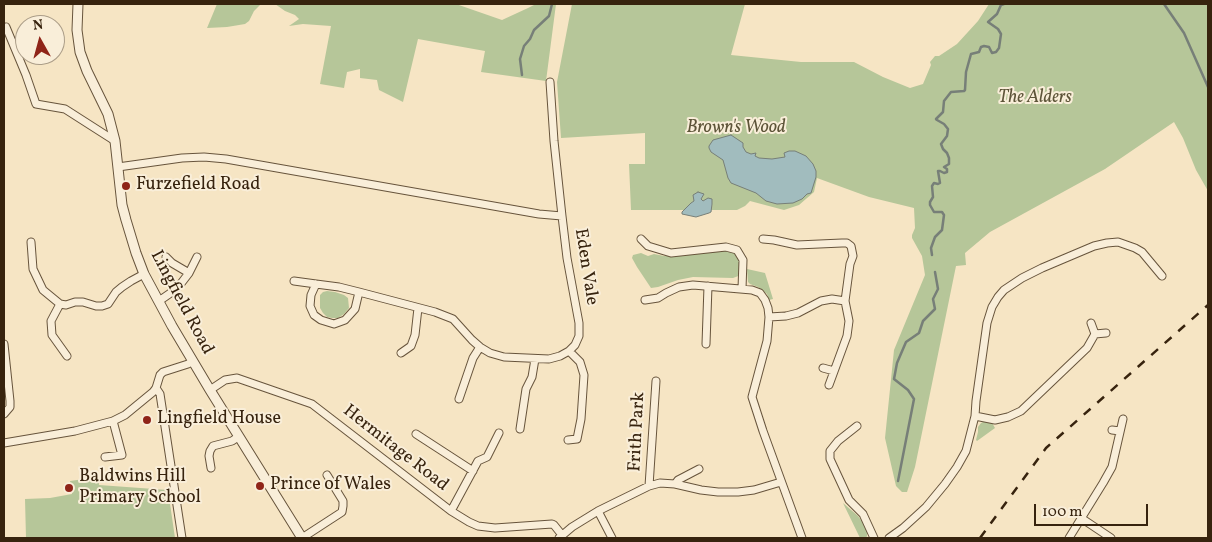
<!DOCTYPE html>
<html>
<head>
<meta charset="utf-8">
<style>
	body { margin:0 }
	#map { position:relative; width:1212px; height:542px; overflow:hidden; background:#f6e5c4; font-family:Vollkorn,serif }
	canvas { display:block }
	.frame { position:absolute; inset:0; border:5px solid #37230e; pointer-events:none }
	.north { position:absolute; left:15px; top:15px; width:50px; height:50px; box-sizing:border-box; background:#f9eed9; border:1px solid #ab9d88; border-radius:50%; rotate:353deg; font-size:14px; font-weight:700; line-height:20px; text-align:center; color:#37230e }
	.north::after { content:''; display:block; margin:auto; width:18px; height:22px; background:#8f2418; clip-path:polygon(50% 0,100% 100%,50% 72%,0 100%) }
	.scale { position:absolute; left:1034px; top:504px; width:114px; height:22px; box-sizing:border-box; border:2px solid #37230e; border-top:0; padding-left:6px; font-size:15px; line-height:18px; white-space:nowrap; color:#37230e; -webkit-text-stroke:4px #f9eed9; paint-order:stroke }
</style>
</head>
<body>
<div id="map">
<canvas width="1212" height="542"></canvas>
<div class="frame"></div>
<div class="north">N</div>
<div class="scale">100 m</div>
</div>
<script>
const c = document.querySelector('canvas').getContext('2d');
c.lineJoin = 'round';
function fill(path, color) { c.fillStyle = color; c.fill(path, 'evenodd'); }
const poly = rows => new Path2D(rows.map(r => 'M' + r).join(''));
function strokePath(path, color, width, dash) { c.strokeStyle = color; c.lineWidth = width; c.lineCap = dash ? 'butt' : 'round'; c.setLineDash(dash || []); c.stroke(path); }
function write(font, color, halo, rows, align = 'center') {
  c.font = font + ' Vollkorn,serif'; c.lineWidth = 4; c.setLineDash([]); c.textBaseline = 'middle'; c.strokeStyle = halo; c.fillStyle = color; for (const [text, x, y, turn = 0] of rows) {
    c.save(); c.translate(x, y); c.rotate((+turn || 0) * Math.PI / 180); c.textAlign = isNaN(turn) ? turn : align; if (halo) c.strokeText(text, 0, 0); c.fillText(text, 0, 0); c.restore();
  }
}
fill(poly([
	[217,4,261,4,254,11,249,21,245,24,227,27,207,28],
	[275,4,456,4,502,20,528,8,536,4,556,4,546,81,481,72,485,51,418,39,403,102,379,90,377,80,360,78,360,69,347,72,344,88,320,84,331,26,303,24,289,26,299,19,295,15,285,11],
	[572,4,745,4,731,55,801,62,854,62,883,77,910,88,923,84,931,65,930,62,935,56,939,56,957,44,978,21,989,4,1208,4,1208,191,1196,170,1183,138,1174,122,1105,169,990,232,965,253,966,265,956,266,915,467,907,492,902,492,896,486,885,438,894,350,925,275,922,256,912,238,912,235,915,228,914,208,869,197,817,178,814,192,799,205,784,210,750,201,745,206,737,210,711,210,712,204,703,201,701,199,691,203,685,210,631,210,629,164,645,164,645,133,561,138,557,82],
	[725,249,734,251,741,260,741,275,733,278,693,277,678,280,658,287,651,288,637,267,632,258,633,255,641,253,648,256,654,254,664,256,681,255],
	[747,269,765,273,773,299,769,300,767,294,762,290,758,287,750,284,748,282],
	[327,291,335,292,344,295,348,298,349,308,344,314,338,318,332,318,327,317,323,313,320,308,320,295,323,292],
	[985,421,991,421,995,428,977,441,976,440,978,432,978,427,981,423],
	[98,477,99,485,168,490,175,538,26,538,25,499,50,498,72,494,70,481],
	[843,503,858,516,867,528,867,536,866,538,860,538]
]), '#b6c699');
const water = poly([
	[731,135,743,143,743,147,746,152,751,154,756,153,755,156,759,158,772,159,785,157,784,153,789,151,795,151,806,156,813,164,816,171,816,177,811,193,807,194,802,199,793,203,777,204,766,201,756,193,731,183,728,178,723,160,711,152,709,148,709,146,713,140,731,135],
	[698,192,704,194,701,199,703,201,708,198,712,199,712,204,711,212,709,213,696,217,682,214,682,212,691,203,694,201,693,195,698,192]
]);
fill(water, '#a1bcbe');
strokePath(water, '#777f78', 1);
strokePath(poly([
	[1164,4,1184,33,1208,87],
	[522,75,520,59,524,46,530,39,534,30,549,16,552,4],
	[932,255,931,248,935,237,942,230,944,215,942,212,934,212,930,205,930,202,933,197,932,186,934,183,938,184,940,183,938,171,940,171,944,173,947,172,947,169,944,167,949,164,949,158,947,153,943,149,941,144,947,136,948,129,944,124,937,120,936,119,943,112,944,101,951,92,964,91,965,90,966,72,971,54,979,52,981,47,984,46,989,47,992,53,996,52,999,48,1001,34,998,29,988,22,997,14,1001,5,1004,4],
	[898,481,914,399,908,390,894,379,897,363,906,342,919,333,923,321,935,309,933,299,938,289,935,272]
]), '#777f78', 2.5);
const minor = poly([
	[6,27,26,75,36,104,65,109,115,141],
	[118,167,182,158,204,157,226,159,539,214,562,216],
	[641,239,648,246,671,253,726,247,737,250,743,260,742,289],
	[763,239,774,240,797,245,842,243,847,243,851,246,853,256,850,264,845,301,849,321,847,336,829,385],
	[31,242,33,269,43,290,60,304,66,305,75,302,83,302,96,306,102,306,108,304,116,292,122,287,131,281,144,274],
	[166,257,172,263,189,273],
	[294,281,316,284,339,287,359,292,355,309,345,320,334,324,321,320,314,315,310,306,311,295,316,284],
	[359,292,435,312,453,319,472,340,480,347,490,353,504,357,549,359,560,356,569,351,575,345,579,336,579,323,567,258,562,216,554,141,550,82],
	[645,300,658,298,666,293,679,287,693,285,752,290,760,293,765,300,768,308,769,317,767,341,752,397,763,431,802,538],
	[159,301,172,292,179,286,189,273,197,257],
	[60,304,51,321,52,335,67,356],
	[769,317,786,316,798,313,821,301,832,299,845,301],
	[1091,323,1095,334,1106,333],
	[4,344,10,401,10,407,4,414],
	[706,344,708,286],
	[401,353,411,346,415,335,418,308],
	[823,368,834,371],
	[156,388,160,394,182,538],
	[210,390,225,380,237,378,312,404,451,511,469,522,478,526,495,528,552,524,554,525,562,535],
	[459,399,473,358,480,347],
	[975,416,995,420,1008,417,1021,411,1087,348,1095,334],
	[857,426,838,441,830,451,830,459,849,500,863,514,874,538],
	[520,429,526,389,532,377,535,359],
	[1112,430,1120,431],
	[416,434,473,471],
	[568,440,577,439,581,419,584,375,580,362,569,351],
	[4,443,75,431,113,421,125,415,153,392,156,388,160,375,163,372,188,364,193,361],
	[105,457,122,455,113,421],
	[211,468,209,456,210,451,213,446,232,441,238,437],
	[675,484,678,480,699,469],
	[649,486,656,381],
	[451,511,478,461,487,457,499,433],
	[598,511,612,538],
	[1081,518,1111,538],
	[302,538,342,512,343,506,343,501,327,475],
	[559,538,572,527,598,511,649,486,660,483,675,484,701,490,718,492,738,492,754,490,781,482],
	[889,538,903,528,926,507,945,484,957,467,966,451,975,416,976,401,987,323,992,307,998,297,1004,290,1022,278,1042,268,1094,246,1107,243,1118,242,1135,248,1142,252,1162,276],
	[1069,538,1103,483,1112,467,1123,419]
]);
const tertiary = poly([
	[78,4,77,30,80,52,87,71,108,114,115,141,122,205,126,220,136,253,144,274,172,326,210,390,302,538]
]);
strokePath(minor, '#67543c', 9);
strokePath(tertiary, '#67543c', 11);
strokePath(minor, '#f9eed9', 7);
strokePath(tertiary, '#f9eed9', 9);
strokePath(poly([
	[980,538,1046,448,1208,305]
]), '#37230e', 2.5, [9, 9]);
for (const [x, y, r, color] of [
	[126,186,5,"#8f2418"],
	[147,420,5,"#8f2418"],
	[260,486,5,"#8f2418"],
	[69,488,5,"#8f2418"]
]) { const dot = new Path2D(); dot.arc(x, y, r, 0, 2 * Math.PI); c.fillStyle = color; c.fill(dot); strokePath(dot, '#f9eed9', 2); }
write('italic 18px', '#5d5438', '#f9eed9', [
	["The Alders",1035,99],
	["Brown's Wood",736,129]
]);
write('18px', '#37230e', '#f9eed9', [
	["Furzefield Road",136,186],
	["Lingfield House",157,420],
	["Baldwins Hill",79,478],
	["Primary School",79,499],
	["Prince of Wales",270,486]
], 'left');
write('18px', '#37230e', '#f9eed9', [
	["Eden Vale",585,267,81],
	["Lingfield Road",181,303,62],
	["Frith Park",638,432,-87],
	["Hermitage Road",395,449,38]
]);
</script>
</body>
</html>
